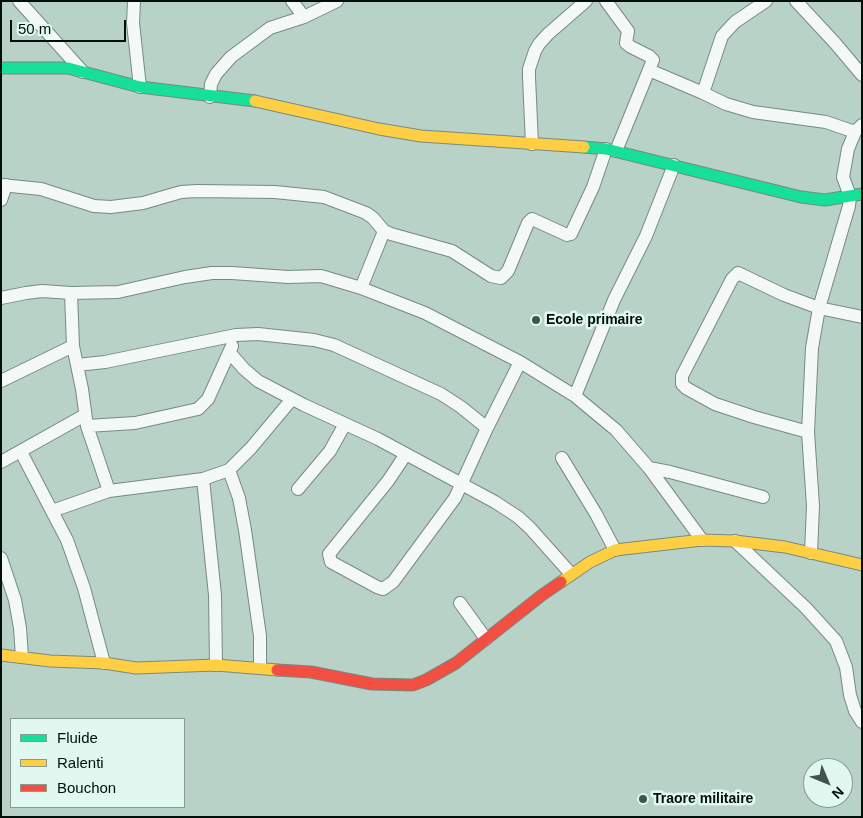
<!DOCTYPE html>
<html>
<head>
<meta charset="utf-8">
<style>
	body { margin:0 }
	#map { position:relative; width:863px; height:818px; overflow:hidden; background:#b8d2c8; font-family:Helvetica,sans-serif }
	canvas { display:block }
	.frame { position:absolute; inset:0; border:2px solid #010f0a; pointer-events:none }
	.legend { position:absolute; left:10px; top:718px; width:175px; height:90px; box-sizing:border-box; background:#e0f8ef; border:1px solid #879b93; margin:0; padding:6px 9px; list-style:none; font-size:15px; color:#010f0a }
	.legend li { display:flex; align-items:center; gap:10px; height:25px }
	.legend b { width:25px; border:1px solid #879b93 }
	.north { position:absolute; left:803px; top:758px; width:50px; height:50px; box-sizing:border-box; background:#e0f8ef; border:1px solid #879b93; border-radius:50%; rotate:135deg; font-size:14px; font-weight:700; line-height:20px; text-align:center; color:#010f0a }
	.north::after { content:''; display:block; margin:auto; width:18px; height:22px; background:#41534c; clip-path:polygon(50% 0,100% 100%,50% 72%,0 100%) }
	.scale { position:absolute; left:10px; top:20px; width:116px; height:22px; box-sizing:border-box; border:2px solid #010f0a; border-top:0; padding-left:6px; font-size:15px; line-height:18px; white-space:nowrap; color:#010f0a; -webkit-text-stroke:4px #e0f8ef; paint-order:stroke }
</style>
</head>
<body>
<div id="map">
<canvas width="863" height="818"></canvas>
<div class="frame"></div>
<ul class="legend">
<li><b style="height:6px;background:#16e098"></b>Fluide</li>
<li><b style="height:6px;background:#ffcf43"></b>Ralenti</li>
<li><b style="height:6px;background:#f24e42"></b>Bouchon</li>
</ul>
<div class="north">N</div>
<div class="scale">50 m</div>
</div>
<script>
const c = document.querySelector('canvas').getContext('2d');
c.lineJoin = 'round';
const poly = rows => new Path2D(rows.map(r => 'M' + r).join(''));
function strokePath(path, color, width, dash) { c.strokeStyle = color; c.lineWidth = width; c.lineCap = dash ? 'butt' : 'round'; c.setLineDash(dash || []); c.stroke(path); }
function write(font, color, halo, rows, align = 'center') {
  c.font = font + ' Helvetica,sans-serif'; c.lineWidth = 5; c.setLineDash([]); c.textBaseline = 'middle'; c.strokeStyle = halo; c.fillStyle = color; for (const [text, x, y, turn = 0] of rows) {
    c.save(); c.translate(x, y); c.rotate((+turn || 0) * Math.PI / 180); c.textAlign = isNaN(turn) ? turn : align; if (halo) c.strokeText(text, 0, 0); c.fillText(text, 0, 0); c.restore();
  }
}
const street = poly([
	[19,1,83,72],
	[134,1,133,23,140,87],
	[292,1,304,17],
	[606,1,628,31,626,43,631,47,649,56,653,60,616,151],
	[766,1,735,22,722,36,703,93,726,104,753,112,826,122,855,132],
	[796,1,835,43,862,75],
	[649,70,703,93],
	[210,97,211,84,216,74,231,57,270,28,304,17,337,1],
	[532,144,529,77,529,69,535,51,539,44,548,34,586,1],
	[1,185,41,189,94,206,111,207,143,203,181,192,197,191,275,192,324,197,366,213,373,218,384,231,391,234,452,251,491,276,501,278,508,271,528,223,532,219,567,235,571,234,593,187,606,149],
	[1,200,6,185],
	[361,288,384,231],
	[71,293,73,346,82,389,87,426,109,491,203,479,229,470,251,448,292,399],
	[1,298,26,293,42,291,71,293,118,292,185,277,212,273,232,273,288,277,321,276,361,288,425,313,520,362,575,396,616,430,649,468,702,540],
	[230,353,244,369,258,381,304,405,378,439,495,502,518,517,530,528,571,574],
	[77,365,105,362,236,335,258,334,314,340,334,345,441,394,461,407,487,428],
	[1,381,73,346],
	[575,396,614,300,646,236,674,165],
	[87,426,135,423,198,409,208,399,232,346],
	[808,432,754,417,715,404,686,388,682,384,682,376,732,279,738,273,784,295,819,308,862,317],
	[21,452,67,540,84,588,104,663],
	[406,454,388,481,329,554,331,562,377,587,383,589,393,582,455,498,487,428,520,362],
	[562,458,596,514,615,550],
	[1,462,85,415],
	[649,468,670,472,763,497],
	[229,470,239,498,245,530,260,636,260,668],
	[203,479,215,595,216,665],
	[298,489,330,451,345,424],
	[52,511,109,491],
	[735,541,806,608,836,641,846,667,850,695,855,711,862,722],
	[811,553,813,506,808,432,812,348,819,308,849,206,850,196,843,177,848,149,855,132,862,125],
	[1,558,15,600,20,628,22,657],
	[460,603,486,639]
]);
const fast = poly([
	[1,68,68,68,140,87,255,101],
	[584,147,606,149,801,197,825,200,862,194]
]);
const slow = poly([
	[255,101,379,129,421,136,584,147],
	[561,582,590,562,615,550,702,540,735,541,785,547,862,565],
	[1,655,50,661,104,663,136,668,216,665,277,670]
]);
const jam = poly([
	[277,670,311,672,372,684,413,685,426,680,456,663,542,595,561,582]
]);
strokePath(street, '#768a83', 14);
strokePath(fast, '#768a83', 13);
strokePath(slow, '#768a83', 13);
strokePath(jam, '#768a83', 13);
strokePath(street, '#f4f8f7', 12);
strokePath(fast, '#16e098', 11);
strokePath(slow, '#ffcf43', 11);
strokePath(jam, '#f24e42', 11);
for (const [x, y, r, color] of [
	[536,320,5,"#41534c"],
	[643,799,5,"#41534c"]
]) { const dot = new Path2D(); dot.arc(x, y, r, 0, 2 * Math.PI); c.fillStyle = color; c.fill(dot); strokePath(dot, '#e0f8ef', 2); }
write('bold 14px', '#010f0a', '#e0f8ef', [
	["Ecole primaire",546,320],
	["Traore militaire",653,799]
], 'left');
</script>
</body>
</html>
